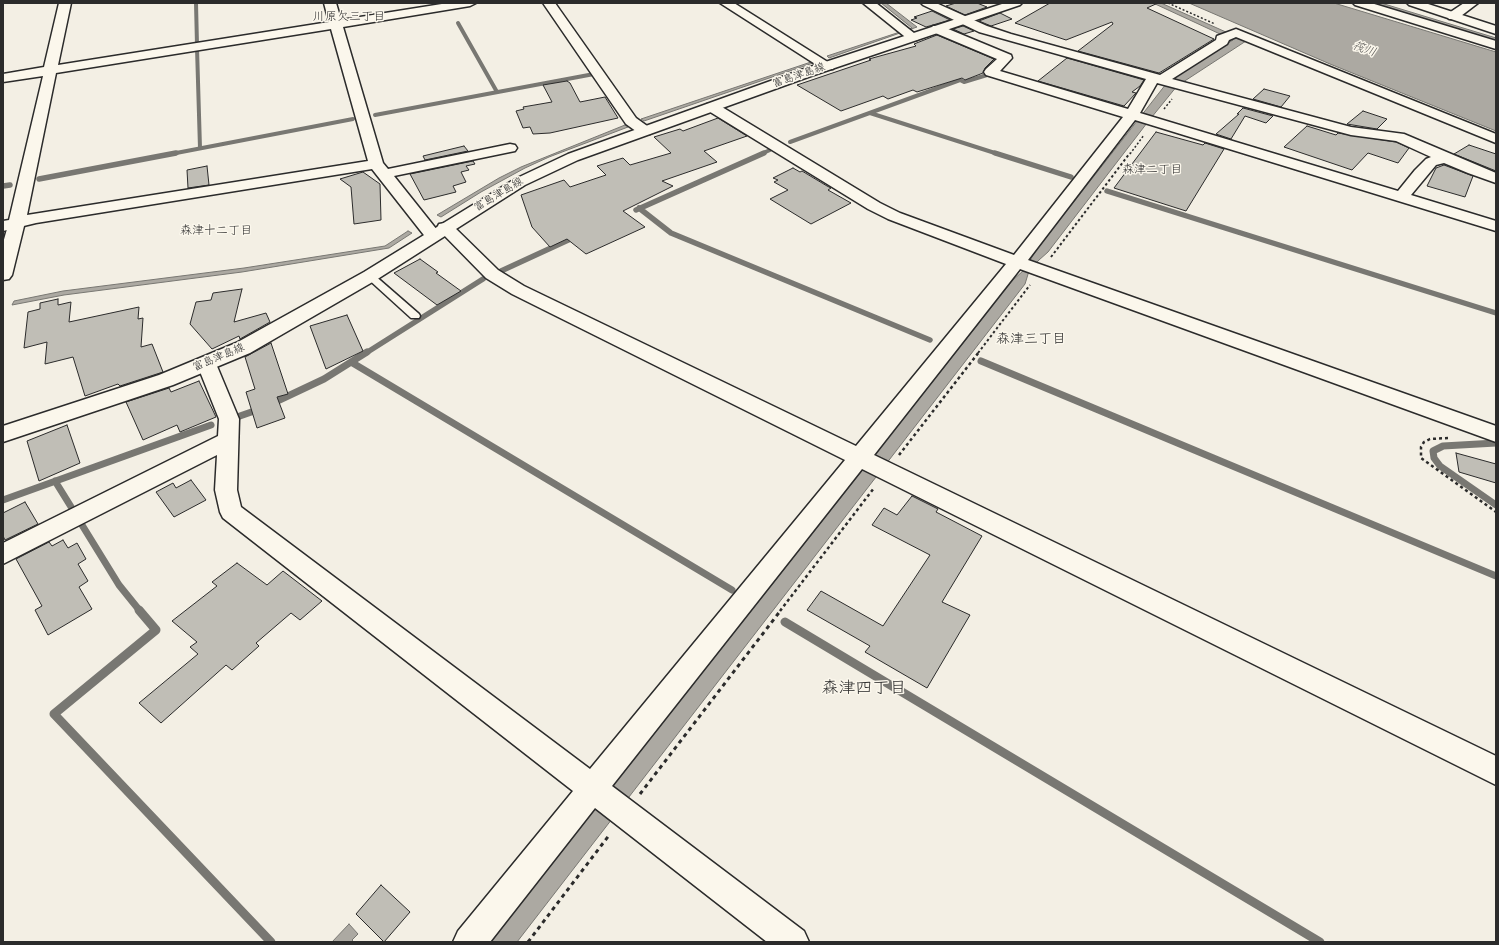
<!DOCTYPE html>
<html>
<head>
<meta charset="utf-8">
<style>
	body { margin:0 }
	#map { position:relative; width:1499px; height:945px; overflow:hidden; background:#f3efe4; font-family:"Architects Daughter",sans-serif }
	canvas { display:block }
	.frame { position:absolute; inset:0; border:4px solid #2b2b2b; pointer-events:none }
</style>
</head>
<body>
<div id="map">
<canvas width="1499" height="945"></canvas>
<div class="frame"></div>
</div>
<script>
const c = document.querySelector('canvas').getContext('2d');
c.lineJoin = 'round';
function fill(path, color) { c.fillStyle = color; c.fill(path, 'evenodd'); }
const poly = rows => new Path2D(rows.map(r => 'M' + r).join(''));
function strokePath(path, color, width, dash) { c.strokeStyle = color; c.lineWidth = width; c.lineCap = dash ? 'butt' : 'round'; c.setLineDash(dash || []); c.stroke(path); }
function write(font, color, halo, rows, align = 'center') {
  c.font = font + ' "Architects Daughter","Klee One",sans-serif'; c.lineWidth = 3; c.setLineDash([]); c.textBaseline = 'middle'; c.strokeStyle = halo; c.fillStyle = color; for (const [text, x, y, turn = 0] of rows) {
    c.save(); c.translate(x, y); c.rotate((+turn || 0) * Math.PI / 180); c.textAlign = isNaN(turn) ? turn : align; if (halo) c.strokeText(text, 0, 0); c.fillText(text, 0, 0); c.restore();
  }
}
const water = poly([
	[881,3,886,3,917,27,829,58,827,56,912,28,881,3],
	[1153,3,1161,3,1246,41,1177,86,1147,123,1048,252,1039,260,1029,271,1025,284,517,942,489,942,1013,280,1024,270,1037,249,1166,84,1169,80,1233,40,1153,3],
	[1189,3,1334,3,1496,52,1496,131,1330,64,1189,3],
	[1367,3,1381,3,1496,38,1496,42,1367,3],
	[811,62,813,63,644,121,641,119,811,62],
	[625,125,628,127,549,157,525,168,481,192,441,217,437,215,499,178,521,167,625,125],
	[408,231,412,233,389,248,242,272,64,295,12,305,14,301,63,291,244,268,385,246,408,231],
	[349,924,358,934,352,940,354,942,332,942,349,924]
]);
fill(water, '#aca9a2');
strokePath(water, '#787772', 1);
strokePath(poly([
	[196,3,197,45],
	[458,23,497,92],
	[197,48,200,148],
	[870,113,998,154],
	[375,115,594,74],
	[790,142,960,80,964,82,987,75],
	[171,154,353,119],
	[761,154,770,150]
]), '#787772', 4);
strokePath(poly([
	[995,153,1071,177],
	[39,179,176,153],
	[3,186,10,185],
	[1107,191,1496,313],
	[639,208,671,233,930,340],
	[636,210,764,153],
	[501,271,577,236],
	[366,353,483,279]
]), '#787772', 5.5);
strokePath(poly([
	[981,361,1496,576],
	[351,362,732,590],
	[271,404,324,379,367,352],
	[237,417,260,409],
	[1496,443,1443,446,1433,451,1434,458,1440,466,1496,505],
	[55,481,73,510],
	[3,500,211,425],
	[82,525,119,585,140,611]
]), '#787772', 7);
strokePath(poly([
	[139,610,156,630,54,714,271,942],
	[785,622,1320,942]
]), '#787772', 9);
const building = poly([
	[956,3,977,3,987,7,965,15,946,6,956,3],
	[1050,3,1158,3,1147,8,1214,39,1159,73,1078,51,1113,24,1112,22,1066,40,1015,23,1050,3],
	[932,11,950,20,926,27,911,20,917,18,914,17,932,11],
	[1000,13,1012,19,991,26,979,21,1000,13],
	[963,26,974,31,964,34,953,29,963,26],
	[937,35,994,59,985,68,983,73,965,80,962,78,917,92,913,90,888,99,883,96,841,111,797,85,871,60,869,59,916,46,914,44,937,35],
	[1067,58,1144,80,1140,86,1132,92,1136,93,1124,106,1038,81,1067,58],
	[567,81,570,83,580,102,605,97,618,118,550,133,533,134,530,127,523,128,516,111,524,109,523,107,552,102,543,85,567,81],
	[1264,89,1290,96,1281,107,1253,99,1264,89],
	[1243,108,1273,116,1266,123,1245,116,1231,139,1216,134,1239,114,1237,114,1243,108],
	[1363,111,1387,119,1377,129,1347,124,1363,111],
	[718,118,747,136,704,151,717,162,662,181,673,186,623,211,645,227,586,254,567,239,550,247,532,227,521,195,564,180,570,187,606,175,597,166,623,158,630,165,671,153,654,137,680,129,683,131,718,118],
	[1307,126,1336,135,1338,133,1396,142,1409,148,1398,163,1368,153,1352,170,1284,147,1307,126],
	[1156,132,1203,145,1205,143,1224,149,1186,211,1114,188,1156,132],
	[1469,145,1496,154,1496,171,1454,154,1469,145],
	[464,146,468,151,425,160,423,156,464,146],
	[473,161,475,164,466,166,469,170,461,172,466,182,453,186,456,192,424,200,410,174,473,161],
	[1444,165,1473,176,1465,197,1427,186,1436,168,1444,165],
	[207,166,209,185,188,188,187,170,207,166],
	[793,168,800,172,802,171,827,186,831,188,828,190,851,203,811,224,770,199,788,190,774,182,778,180,773,178,793,168],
	[363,172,380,184,381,220,354,224,351,187,340,179,363,172],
	[420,259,438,272,436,273,461,291,437,305,394,273,420,259],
	[242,289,234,322,266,313,270,322,240,339,239,336,212,349,190,324,196,302,211,300,213,293,242,289],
	[58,299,58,305,71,302,69,322,139,307,138,319,143,318,141,347,152,344,163,372,120,386,118,384,85,396,73,357,45,364,47,342,24,348,28,312,40,309,40,303,58,299],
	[347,315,363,351,326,369,310,326,347,315],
	[271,343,288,394,277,397,285,418,257,428,246,392,255,389,245,357,271,343],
	[199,381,216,417,180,432,177,425,143,440,126,402,169,388,171,392,199,381],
	[67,425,80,463,39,481,27,441,67,425],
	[1456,453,1496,464,1496,483,1459,472,1456,453],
	[191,480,206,500,174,517,156,492,173,483,176,488,191,480],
	[912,496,938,509,936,512,982,536,942,602,970,615,927,688,865,652,870,646,807,610,821,591,883,626,930,555,872,525,884,508,897,515,912,496],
	[25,502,38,524,5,540,3,536,3,513,25,502],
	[63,540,68,548,77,543,86,559,78,564,88,581,79,587,92,609,48,635,35,610,42,606,16,559,49,542,52,546,63,540],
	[237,563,267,585,283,571,322,601,300,620,291,613,256,643,259,646,232,670,226,665,161,723,139,703,198,654,190,647,197,642,172,621,217,586,212,582,237,563],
	[381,885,410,912,384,942,356,914,381,885]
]);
fill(building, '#c0beb6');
strokePath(building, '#2b2b2b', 1);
const service = poly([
	[370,273,373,274,419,314,420,316,419,318,411,318,367,278,365,276,370,273]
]);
const minor = poly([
	[59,3,71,3,58,65,329,22,324,3,336,3,341,20,448,3,476,3,470,6,343,27,383,163,388,169,510,144,515,145,517,148,515,151,510,152,394,176,441,235,439,239,433,240,427,239,372,169,36,223,3,231,3,221,9,220,43,76,3,82,3,74,44,67,59,3],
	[331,29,368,161,27,215,56,73,331,29],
	[543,3,555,3,636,118,650,128,652,131,650,134,640,134,626,124,543,3],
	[720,3,734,3,834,66,833,69,823,69,720,3],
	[863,3,876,3,919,37,917,40,909,40,863,3],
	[921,3,936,3,987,26,1011,34,1160,75,1216,40,1217,36,1236,29,1496,134,1496,143,1236,37,1229,40,1227,44,1172,79,1351,127,1404,134,1496,173,1496,183,1468,173,1444,163,1436,165,1411,195,1496,221,1496,231,1135,120,1028,260,1496,426,1496,442,1020,269,874,455,1496,756,1496,785,862,469,612,786,804,931,809,942,767,942,595,808,490,942,453,942,458,931,573,791,223,518,220,512,215,490,217,455,3,564,3,543,218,436,219,419,197,364,200,359,207,357,214,359,239,419,237,490,241,507,590,769,845,460,512,294,486,278,437,228,439,224,445,223,451,224,498,270,524,286,856,446,1006,264,888,219,868,209,707,110,705,107,707,104,717,104,880,203,900,213,1014,255,1123,117,986,75,984,72,986,69,997,59,933,32,931,29,933,26,941,26,1011,55,1012,58,1000,71,1128,109,1146,79,979,32,923,5,921,3],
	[1157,83,1351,135,1396,141,1431,157,1426,159,1415,170,1398,191,1140,113,1157,83],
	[1353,3,1371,3,1496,41,1496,49,1355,5,1353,3],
	[1464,3,1478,3,1457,19,1449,19,1447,16,1449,13,1464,3]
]);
const tertiary = poly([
	[1407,3,1425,3,1496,26,1496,34,1409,5,1407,3],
	[17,217,23,219,25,222,12,275,9,279,3,280,3,243,9,222,11,219,17,217]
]);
const secondary = poly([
	[1005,3,1022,3,1020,5,811,76,578,160,525,185,376,280,250,353,173,385,3,442,3,426,159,375,236,343,364,272,515,179,568,154,801,70,1005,3]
]);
strokePath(service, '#2b2b2b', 3);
strokePath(minor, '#2b2b2b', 3);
strokePath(tertiary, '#2b2b2b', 3);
strokePath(secondary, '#2b2b2b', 3);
strokePath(poly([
	[1168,3,1215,24],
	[1164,109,1172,99],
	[1130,154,1144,135]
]), '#2b2b2b', 1.5, [2, 2]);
strokePath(poly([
	[1051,257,1130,153],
	[978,353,1030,285]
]), '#2b2b2b', 2, [2.5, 2.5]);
strokePath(poly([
	[1448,438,1430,439,1424,442,1421,447,1421,458,1496,512],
	[899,455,979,352],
	[780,611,874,488]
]), '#2b2b2b', 2.5, [3, 3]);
strokePath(poly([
	[640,794,781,610],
	[528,942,610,834]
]), '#2b2b2b', 3, [4, 4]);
fill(service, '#fbf7ec');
fill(minor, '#fbf7ec');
fill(tertiary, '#fbf7ec');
fill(secondary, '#fbf7ec');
write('11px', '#2b2b2b', '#fbf7ec', [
	["富島津島線",799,76,-19],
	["富島津島線",499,195,-31],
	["富島津島線",219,358,-23]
]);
write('12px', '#2b2b2b', '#fbf7ec', [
	["川原欠三丁目",349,17],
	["森津二丁目",1152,170],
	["森津十二丁目",216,231]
]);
write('italic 12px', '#585755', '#fbf7ec', [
	["筏川",1364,50,20]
]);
write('14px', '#2b2b2b', '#fbf7ec', [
	["森津三丁目",1031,340]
]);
write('17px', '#2b2b2b', '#fbf7ec', [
	["森津四丁目",864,689]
]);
</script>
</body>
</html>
